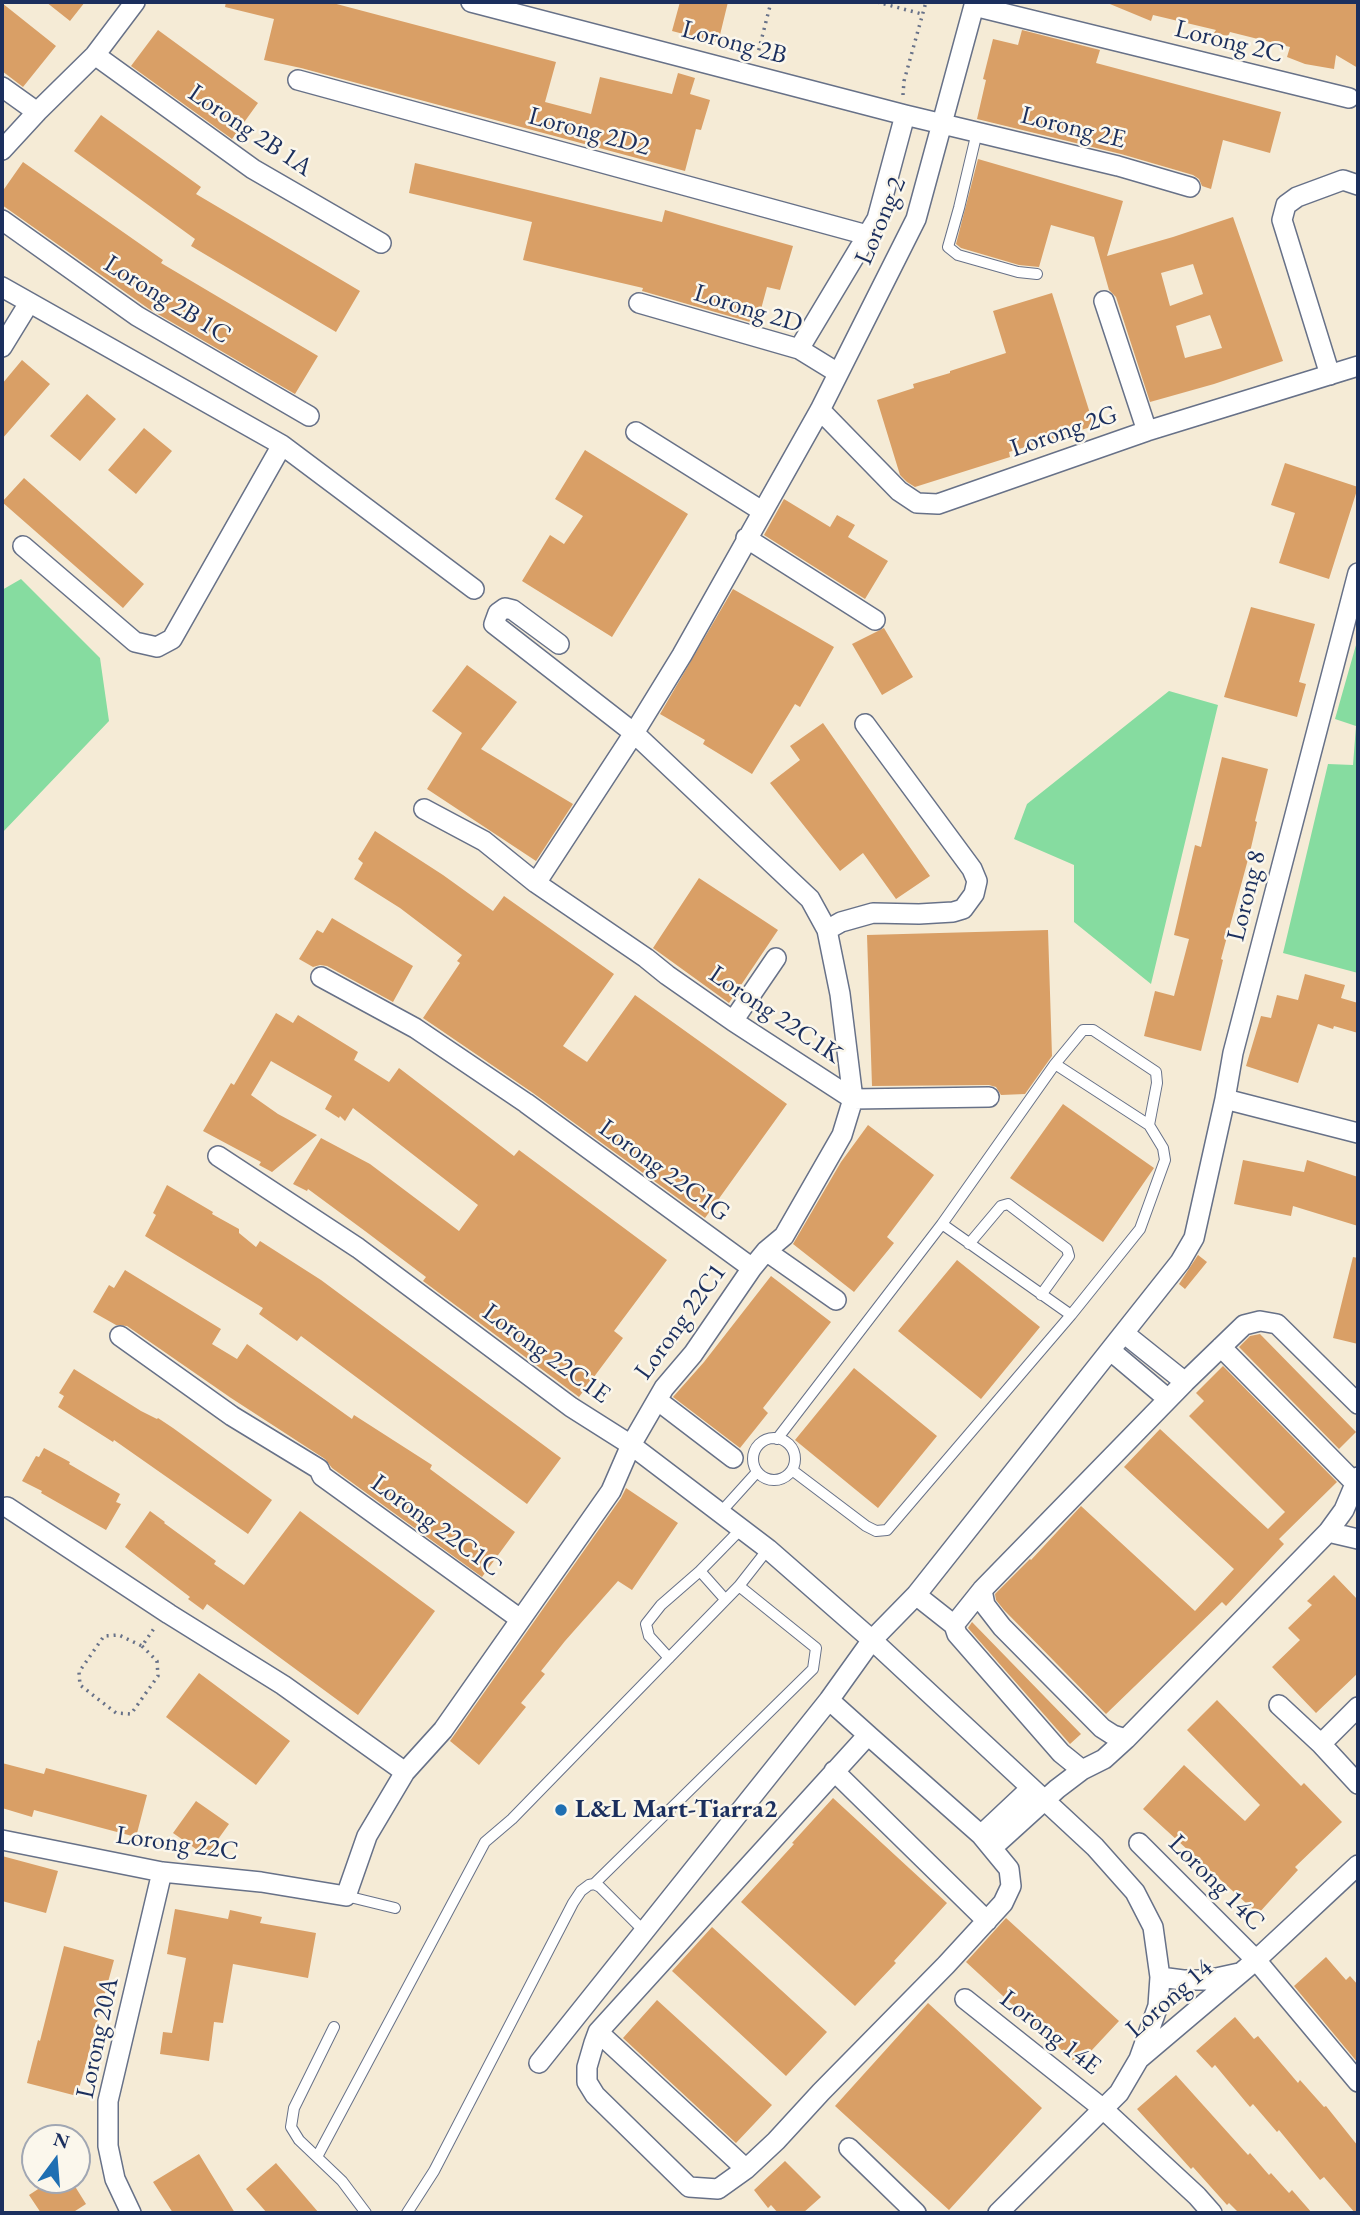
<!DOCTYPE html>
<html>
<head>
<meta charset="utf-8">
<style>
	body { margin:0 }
	#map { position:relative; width:1360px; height:2215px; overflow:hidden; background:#f5ebd6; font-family:"EB Garamond",serif }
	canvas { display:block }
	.frame { position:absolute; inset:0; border:4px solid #1b2f5e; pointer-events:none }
	.north { position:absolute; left:21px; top:2124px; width:70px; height:70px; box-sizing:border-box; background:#fbf7ec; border:2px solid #a1a7b3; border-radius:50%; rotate:16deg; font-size:19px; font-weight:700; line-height:28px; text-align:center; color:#1b2f5e }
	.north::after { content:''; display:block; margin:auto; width:24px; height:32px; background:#1f6fb2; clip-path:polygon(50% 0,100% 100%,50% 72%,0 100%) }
</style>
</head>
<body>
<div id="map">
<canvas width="1360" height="2215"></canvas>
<div class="frame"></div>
<div class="north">N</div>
</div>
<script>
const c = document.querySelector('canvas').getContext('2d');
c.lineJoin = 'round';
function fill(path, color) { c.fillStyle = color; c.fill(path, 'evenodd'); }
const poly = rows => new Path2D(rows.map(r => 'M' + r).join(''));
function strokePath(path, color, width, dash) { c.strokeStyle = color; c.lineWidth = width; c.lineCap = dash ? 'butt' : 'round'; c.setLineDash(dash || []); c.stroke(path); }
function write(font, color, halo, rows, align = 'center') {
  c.font = font + ' "EB Garamond",serif'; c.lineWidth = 5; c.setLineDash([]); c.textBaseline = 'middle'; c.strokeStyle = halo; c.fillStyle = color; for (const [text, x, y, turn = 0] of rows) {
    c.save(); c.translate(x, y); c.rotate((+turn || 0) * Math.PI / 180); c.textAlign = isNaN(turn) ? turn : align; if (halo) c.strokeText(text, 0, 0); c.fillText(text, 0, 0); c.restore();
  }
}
fill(poly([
	[21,579,100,658,109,721,2,833,2,590],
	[1358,638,1358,973,1283,953,1328,764,1353,765,1356,726,1335,719],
	[1169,691,1218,705,1151,984,1074,922,1074,865,1014,839,1027,804]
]), '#86dca0');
fill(poly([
	[46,2,85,2,70,21],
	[226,2,329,2,556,62,545,102,591,114,600,77,672,94,678,73,695,78,690,94,710,100,701,130,696,129,685,171,301,68,264,60,274,19,225,7],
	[680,2,728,2,718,43,672,31],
	[1105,2,1358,2,1358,68,1336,55,1334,69,1305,64,1287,57,1290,47,1230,32,1228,36,1214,33,1216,30,1153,15,1151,21],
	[2,3,56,46,23,87,2,71],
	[158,30,258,103,232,139,131,66],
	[1022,30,1100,50,1096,63,1281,112,1270,153,1223,140,1211,189,1202,186,1199,179,1193,175,1121,154,977,119,986,80,983,79,993,39,1018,45],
	[101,115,201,187,196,194,360,291,336,332,191,246,195,239,74,151],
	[978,159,1123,201,1107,256,1173,237,1233,217,1283,361,1214,384,1150,402,1116,297,1109,290,1094,237,1051,225,1039,267,1019,265,961,248,956,244],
	[1193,264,1203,294,1170,306,1161,273],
	[1210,315,1222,348,1185,358,1176,326],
	[23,162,163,260,161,263,318,356,295,394,149,309,2,205,2,192],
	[415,163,662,222,665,210,793,246,780,290,767,287,757,324,642,291,643,288,523,260,532,222,409,193],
	[1052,293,1094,426,1009,452,1010,457,915,487,907,482,900,475,877,400,914,388,913,384,950,373,950,371,1006,353,993,311],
	[22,360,50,384,2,439,2,384],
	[87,394,116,419,80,461,50,436],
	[144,428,172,451,136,494,108,470],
	[585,450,688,514,612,637,522,581,550,535,564,544,583,516,555,499],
	[1285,463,1358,487,1329,579,1279,563,1295,513,1271,505],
	[24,478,144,584,123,608,2,502],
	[784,499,830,527,837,515,855,525,848,537,888,561,865,599,764,535],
	[733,589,834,647,800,707,795,704,752,774,703,744,705,740,660,714],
	[1251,607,1315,624,1299,682,1306,684,1297,717,1224,697],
	[884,628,913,677,882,695,852,644],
	[467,665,517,702,481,749,573,804,536,861,427,789,462,733,432,711],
	[823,723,930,876,896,899,863,853,840,871,770,783,800,760,790,746],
	[1222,757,1268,769,1255,821,1257,822,1250,852,1221,959,1223,960,1201,1051,1144,1036,1155,991,1174,996,1189,939,1174,935,1195,845,1201,847],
	[375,831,443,875,493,911,504,896,614,974,563,1046,587,1062,635,995,787,1104,705,1218,533,1093,423,1018,460,963,457,961,462,955,400,908,354,879,363,863,358,859],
	[699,878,778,930,729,1003,653,948],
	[332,918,413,966,393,1002,327,966,320,965,313,967,299,959,317,930,323,933],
	[1048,930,1052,1056,1025,1094,1001,1095,996,1087,989,1085,872,1086,867,935],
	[1305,974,1345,985,1341,998,1358,1003,1358,1033,1334,1026,1333,1029,1318,1024,1298,1083,1246,1066,1261,1016,1271,1018,1277,995,1298,1000],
	[276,1013,293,1023,298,1015,358,1052,354,1060,389,1082,399,1068,514,1156,519,1150,667,1260,614,1331,623,1338,579,1397,423,1281,426,1277,365,1231,308,1189,307,1191,293,1184,321,1138,370,1164,459,1231,478,1205,353,1108,345,1121,340,1116,339,1118,325,1109,332,1096,271,1061,251,1095,278,1114,317,1135,272,1172,259,1165,261,1162,203,1131,231,1083,234,1085],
	[1063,1104,1154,1168,1103,1242,1010,1178],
	[868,1125,934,1175,887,1237,894,1243,854,1292,793,1244,841,1162],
	[1243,1160,1304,1172,1307,1160,1358,1177,1358,1226,1293,1206,1291,1216,1234,1204],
	[167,1185,213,1212,212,1214,239,1229,239,1233,256,1247,260,1241,321,1280,561,1458,527,1504,301,1336,297,1341,259,1314,263,1308,145,1236,156,1215,153,1213],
	[1198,1255,1207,1262,1185,1289,1179,1284],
	[1353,1257,1358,1258,1358,1344,1333,1338],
	[957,1260,1040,1327,981,1399,898,1331],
	[125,1270,221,1329,212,1344,237,1359,247,1344,352,1419,354,1415,432,1465,430,1469,515,1532,482,1577,332,1468,325,1459,231,1398,127,1326,116,1325,93,1312,109,1285,114,1288],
	[771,1276,831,1322,763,1408,768,1413,740,1448,673,1397,704,1362],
	[1260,1334,1356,1432,1339,1449,1239,1347,1250,1336],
	[1223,1366,1337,1482,1279,1539,1284,1544,1226,1606,1222,1602,1106,1714,1004,1610,996,1600,995,1594,1030,1559,1031,1560,1081,1506,1195,1611,1234,1569,1124,1467,1160,1429,1268,1529,1285,1512,1189,1416,1204,1401,1196,1393],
	[854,1368,937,1436,878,1508,795,1440],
	[74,1369,141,1411,157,1419,158,1418,173,1428,272,1500,248,1534,114,1440,113,1442,58,1407,64,1396,59,1393],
	[44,1448,70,1462,69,1464,120,1494,116,1502,121,1504,106,1530,41,1493,42,1491,22,1481,36,1456,39,1457],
	[626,1488,678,1523,632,1590,618,1581,565,1641,541,1671,545,1674,521,1703,526,1707,479,1765,450,1741,621,1498],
	[150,1511,165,1522,164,1523,216,1561,214,1564,244,1585,300,1511,435,1611,358,1715,207,1604,203,1610,188,1599,190,1597,125,1547],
	[1334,1575,1358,1600,1358,1673,1316,1713,1272,1667,1300,1640,1288,1628,1312,1605,1307,1601],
	[972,1622,1081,1734,1070,1744,968,1628],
	[199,1673,290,1741,256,1785,166,1717],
	[1217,1700,1301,1786,1304,1783,1342,1822,1295,1867,1298,1870,1258,1914,1143,1809,1184,1765,1245,1821,1260,1805,1187,1730],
	[2,1763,44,1774,46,1768,147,1795,136,1837,34,1810,32,1817,2,1808],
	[833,1798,947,1903,894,1961,896,1963,855,2006,741,1902,794,1844,792,1843],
	[196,1801,229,1824,206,1856,173,1833],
	[2,1856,58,1871,46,1913,2,1901],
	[175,1909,228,1919,230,1910,262,1917,260,1923,316,1933,308,1978,233,1964,223,2023,214,2022,209,2061,160,2054,163,2032,172,2033,186,1958,167,1954],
	[1006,1918,1119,2021,1078,2065,966,1962],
	[712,1927,827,2032,786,2076,672,1971],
	[64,1946,114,1960,77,2096,27,2083,38,2040,40,2041],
	[1326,1957,1346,1980,1350,1976,1358,1985,1358,2063,1294,1986],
	[657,2000,772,2105,736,2143,623,2038],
	[928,2003,1042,2108,949,2210,835,2106],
	[1235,2017,1254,2039,1258,2036,1298,2083,1300,2080,1324,2107,1326,2106,1358,2146,1358,2213,1355,2213,1324,2177,1320,2180,1279,2130,1277,2132,1253,2104,1250,2107,1215,2065,1212,2068,1196,2051],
	[1176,2075,1248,2155,1250,2153,1269,2175,1271,2173,1289,2193,1292,2190,1312,2213,1239,2213,1229,2203,1227,2205,1193,2167,1191,2169,1137,2109],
	[199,2154,235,2213,173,2213,153,2182],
	[785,2161,821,2197,803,2213,778,2213,771,2205,768,2208,754,2190],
	[276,2163,319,2213,267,2213,246,2189],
	[52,2180,71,2180,86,2204,72,2213,41,2213,29,2195]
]), '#d99f66');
const service = poly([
	[977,132,959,208,948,247,958,255,1018,272,1037,274],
	[942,1224,1071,1315],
	[969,1244,1001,1206,1008,1204,1067,1249,1069,1256,1041,1295],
	'753 1459a21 21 0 1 1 42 0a21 21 0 1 1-42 0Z',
	[777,1439,942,1224,1055,1064,1083,1030,1093,1030,1156,1072,1157,1083,1149,1125],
	[792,1470,866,1526,876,1531,887,1530,1071,1315,1140,1229,1165,1160,1163,1148,1149,1125,1055,1064],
	[720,1513,757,1472],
	[724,1598,700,1571,741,1529],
	[669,1658,649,1636,646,1624,661,1605,700,1571],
	[594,1884,813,1669,816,1648,739,1586],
	[346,1896,395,1908],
	[334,2027,294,2108,291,2127,299,2140,342,2181,366,2213],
	[317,2157,485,1842,512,1819,739,1586,768,1549],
	[407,2213,434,2171,573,1903,581,1891,589,1885,594,1884,600,1887,644,1931]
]);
const minor = poly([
	[471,2,905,115,1118,166,1190,187],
	[974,6,1349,98],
	[95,55,253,169,381,243],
	[298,80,867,235],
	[2,87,37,112],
	[2,150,37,112,95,55,135,2],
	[2,220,137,316,309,416],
	[2,287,282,445,172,639,157,647,135,642,23,546],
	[1104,301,1147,431],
	[639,303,799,349,838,373],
	[2,347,29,303],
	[799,349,877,219,905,115],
	[1330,375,1282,220,1286,205,1297,197,1343,180,1358,185],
	[820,410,899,491,917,503,938,504,1147,431,1358,366],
	[636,432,762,511],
	[282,445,474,589],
	[746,538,875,620],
	[1358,573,1233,1053,1225,1099,1358,1133],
	[559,644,513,610,505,608,498,613,494,624,634,733,536,883,646,958,667,975,733,1021,853,1099,989,1097],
	[424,809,484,841,536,883],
	[827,930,810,899,634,733,682,655,820,410,916,219,975,2],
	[321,977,415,1028,526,1103,752,1268],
	[733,1021,776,958],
	[218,1156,358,1248,571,1407,631,1445,768,1549,872,1640,1095,1847,1135,1892,1153,1927,1160,1977,1158,2006,1139,2059],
	[766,1251,836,1300],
	[1125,1334,1185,1382],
	[120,1336,232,1416,319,1469,322,1476,520,1619],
	[1221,1347,1355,1483],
	[1111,1351,1168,1399],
	[657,1400,733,1458],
	[7,1507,169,1614,283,1685,405,1772],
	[1328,1532,1358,1539],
	[982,1590,985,1605,1002,1627,1102,1728,1113,1735,1126,1739],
	[916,1595,954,1625],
	[829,1700,868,1735],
	[1279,1705,1321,1744,1358,1784],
	[868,1735,981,1835,1009,1869,1011,1886,1003,1903,946,1965,821,2092,776,2141,746,2169,718,2189,689,2187,595,2095,587,2082,587,2067,594,2043,598,2032,868,1735],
	[1321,1744,1358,1707],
	[1082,1770,1061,1753,957,1634,954,1625,982,1590,1185,1382,1244,1325,1260,1321,1277,1324,1358,1404],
	[834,1771,987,1921],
	[981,1835,1030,1789],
	[2,1840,162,1872,261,1882,346,1896,367,1836,405,1772,443,1730,611,1491,631,1445,664,1388,693,1354,752,1268,766,1251,784,1236,842,1135,853,1099,840,994,827,930,841,922,873,913,919,914,953,912,963,909,974,894,977,881,972,869,865,724],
	[1139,1843,1256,1960,1358,2082],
	[993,1847,1057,1789,1082,1770,1104,1759,1126,1739,1328,1532,1344,1510,1358,1477],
	[1160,1977,1183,1980,1207,1980,1239,1973],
	[965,1999,1102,2108,1197,2196,1212,2213],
	[598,2032,746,2169],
	[539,2063,829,1700,872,1640,916,1595,1180,1262,1194,1238,1225,1099],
	[849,2148,916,2213],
	[131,2213,115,2179,108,2146,108,2101,162,1872],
	[998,2213,1119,2093,1139,2059,1256,1960,1358,1865]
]);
strokePath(service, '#677188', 12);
strokePath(minor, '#677188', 22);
strokePath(poly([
	[877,2,922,14],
	[759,57,758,53,771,2],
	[903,95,904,81,926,2],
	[142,1646,157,1661,158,1676,131,1714,116,1713,80,1685,79,1672,104,1636,119,1635,142,1646,155,1627]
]), '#677188', 3.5, [2, 5]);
strokePath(service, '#fff', 10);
strokePath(minor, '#fff', 19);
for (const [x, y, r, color] of [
	[561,1810,7,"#1f6fb2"]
]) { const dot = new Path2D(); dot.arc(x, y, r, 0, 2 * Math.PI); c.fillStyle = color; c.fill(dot); strokePath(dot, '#fbf7ec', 2.5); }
write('26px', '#1b2f5e', '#fbf7ec', [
	["Lorong 2C",1229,42,14],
	["Lorong 2B",734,43,15],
	["Lorong 2E",1073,128,14],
	["Lorong 2B 1A",250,131,34],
	["Lorong 2D2",589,132,15],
	["Lorong 2",881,221,-67],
	["Lorong 2B 1C",167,300,32],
	["Lorong 2D",748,309,17],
	["Lorong 2G",1064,432,-19],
	["Lorong 8",1247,896,-76],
	["Lorong 22C1K",775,1015,34],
	["Lorong 22C1G",664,1171,36],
	["Lorong 22C1",681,1322,-54],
	["Lorong 22C1E",546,1354,36],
	["Lorong 22C1C",436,1526,36],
	["Lorong 22C",177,1844,8],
	["Lorong 14C",1216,1883,45],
	["Lorong 14",1170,1999,-41],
	["Lorong 14E",1050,2033,38],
	["Lorong 20A",98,2038,-78]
]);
write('bold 26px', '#1b2f5e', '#fbf7ec', [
	["L&L Mart-Tiarra2",575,1810]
], 'left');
</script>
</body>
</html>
